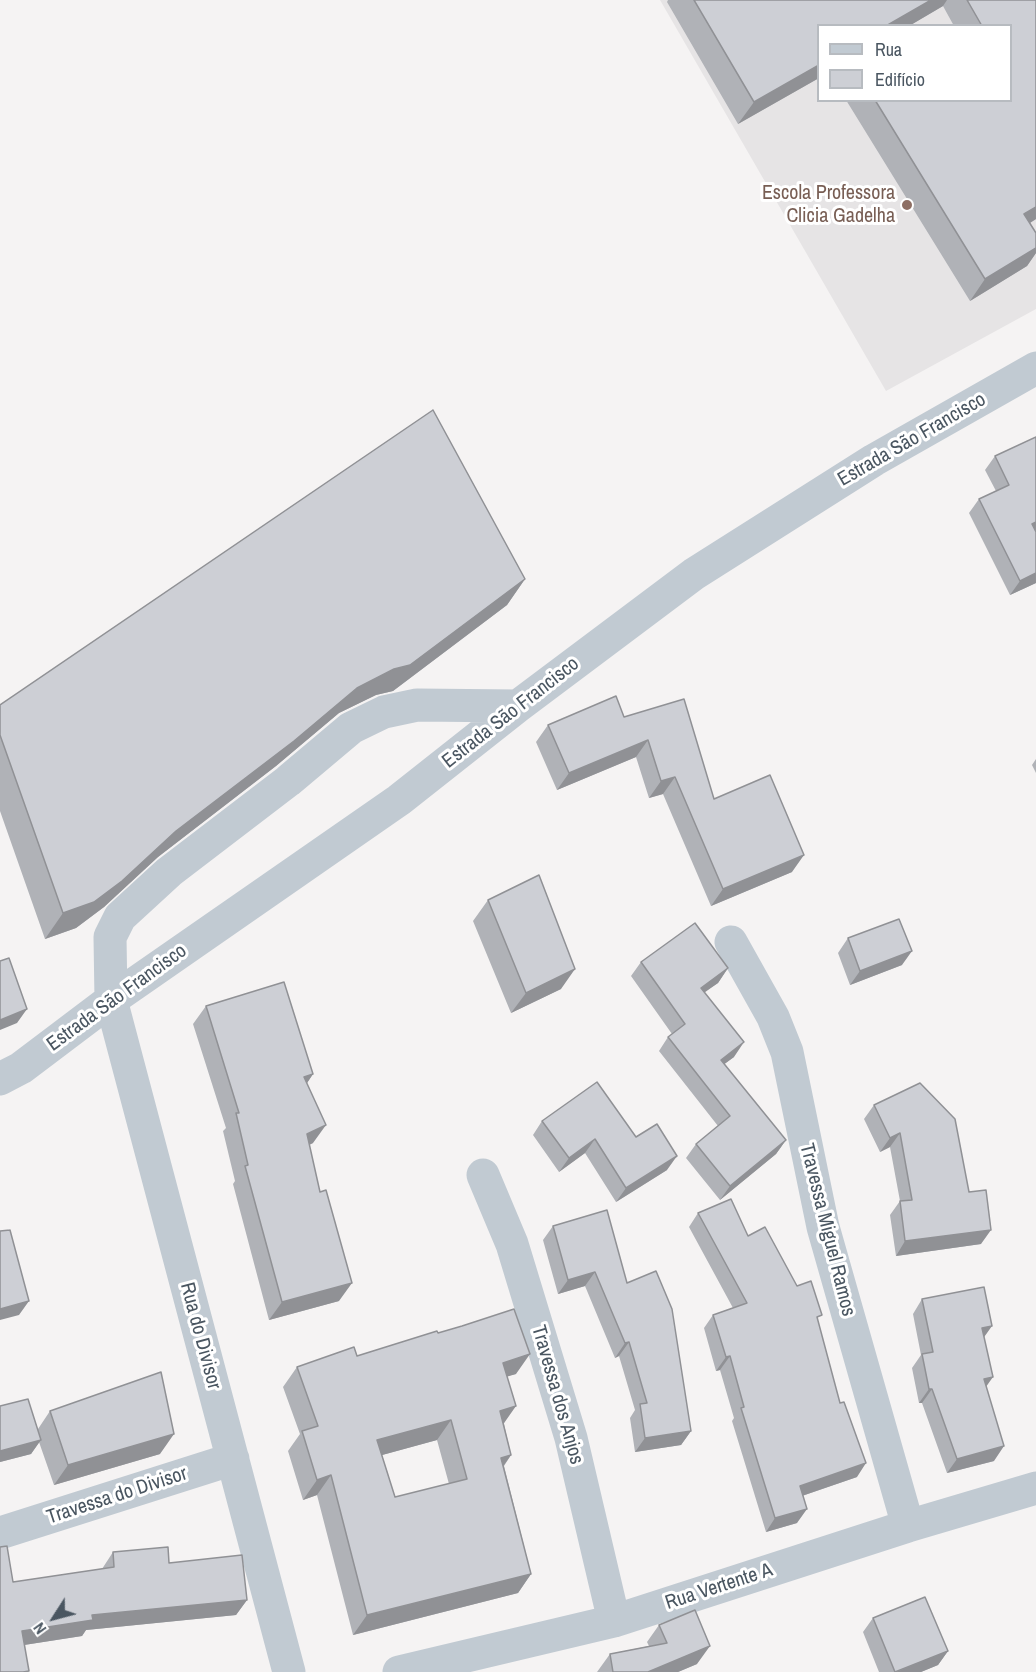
<!DOCTYPE html>
<html>
<head>
<meta charset="utf-8">
<style>
	body { margin:0 }
	#map { position:relative; width:1036px; height:1672px; overflow:hidden; background:#f5f3f3; font-family:"Archivo Narrow",sans-serif }
	canvas { display:block }
	.legend { position:absolute; left:817px; top:24px; width:195px; height:78px; box-sizing:border-box; background:#fff; border:2px solid #b7bbc0; margin:0; padding:8px 10px; list-style:none; font-size:18px; color:#4a5661 }
	.legend li { display:flex; align-items:center; gap:12px; height:30px }
	.legend b { width:30px; border:2px solid #b7bbc0 }
	.north { position:absolute; left:24px; top:1588px; width:60px; height:60px; -webkit-text-stroke:4px #fff; paint-order:stroke; rotate:234deg; font-size:16px; font-weight:700; line-height:24px; text-align:center; color:#4a5661 }
	.north::after { content:''; display:block; margin:auto; width:21px; height:27px; background:#4a5661; clip-path:polygon(50% 0,100% 100%,50% 72%,0 100%) }
</style>
</head>
<body>
<div id="map">
<canvas width="1036" height="1672"></canvas>
<ul class="legend">
<li><b style="height:8px;background:#c1cad2"></b>Rua</li>
<li><b style="height:16px;background:#cdcfd5"></b>Edifício</li>
</ul>
<div class="north">N</div>
</div>
<script>
const c = document.querySelector('canvas').getContext('2d');
c.lineJoin = 'round';
function fill(path, color) { c.fillStyle = color; c.fill(path, 'evenodd'); }
const poly = rows => new Path2D(rows.map(r => 'M' + r).join(''));
function strokePath(path, color, width, dash) { c.strokeStyle = color; c.lineWidth = width; c.lineCap = dash ? 'butt' : 'round'; c.setLineDash(dash || []); c.stroke(path); }
function write(font, color, halo, rows, align = 'center') {
  c.font = font + ' "Archivo Narrow",sans-serif'; c.lineWidth = 6; c.setLineDash([]); c.textBaseline = 'middle'; c.strokeStyle = halo; c.fillStyle = color; for (const [text, x, y, turn = 0] of rows) {
    c.save(); c.translate(x, y); c.rotate((+turn || 0) * Math.PI / 180); c.textAlign = isNaN(turn) ? turn : align; if (halo) c.strokeText(text, 0, 0); c.fillText(text, 0, 0); c.restore();
  }
}
fill(poly([
	[660,0,1036,0,1036,309,886,391],
	[818,26,1010,26,1010,100,818,100]
]), '#e6e4e5');
strokePath(poly([
	[731,942,773,1017,787,1052,823,1227,908,1526],
	[0,1079,21,1068,111,1000,399,800,518,706,694,574,874,460,1036,368],
	[483,1175,512,1244,571,1438,614,1621],
	[0,1533,233,1459],
	[289,1672,111,1000,110,937,120,917,169,872,288,781,351,728,384,712,417,705,518,706],
	[399,1672,614,1621,908,1526,1036,1488]
]), '#c1cad2', 33);
fill(poly([
	[668,0,1036,0,1036,219,1030,223,1036,233,1036,253,1027,266,970,301,846,100,1011,100,1011,26,954,26,943,6,909,26,819,26,819,78,738,124,667,2],
	[1036,437,1036,583,1010,595,969,513,979,499,996,491,985,470,995,456],
	[525,579,507,605,393,691,376,695,339,713,276,766,158,857,104,907,76,928,45,939,0,811,0,705],
	[624,717,714,799,792,872,711,906,663,794,649,798,636,757,557,790,536,742,548,725],
	[1036,759,1036,773,1032,765],
	[488,900,561,989,511,1013,473,921],
	[848,938,902,965,850,985,838,953],
	[641,962,728,968,718,983,704,992,734,1057,724,1064,786,1140,776,1154,720,1200,686,1158,696,1144,718,1126,659,1051,668,1037,672,1034,631,976],
	[206,1006,313,1074,307,1083,313,1143,309,1145,339,1301,269,1320,233,1184,235,1181,223,1131,226,1128,193,1024],
	[874,1105,969,1192,981,1244,896,1256,890,1215,900,1201,890,1147,880,1152,864,1119],
	[542,1121,636,1137,667,1170,616,1202,585,1153,559,1172,533,1135],
	[698,1213,748,1236,797,1286,818,1321,857,1477,802,1496,797,1523,766,1532,732,1421,734,1418,720,1370,716,1371,704,1328,713,1315,733,1308,689,1227],
	[553,1226,627,1283,691,1431,681,1445,635,1452,630,1418,635,1410,619,1356,615,1358,585,1286,558,1294,543,1240],
	[922,1299,984,1337,986,1386,994,1461,947,1473,922,1403,919,1403,912,1368,921,1355,913,1314],
	[438,1333,516,1374,507,1376,504,1424,511,1455,504,1466,531,1574,518,1593,353,1635,317,1495,303,1500,288,1451,300,1434,283,1387,297,1367,357,1356],
	[437,1440,449,1484,395,1497,382,1455],
	[0,1406,38,1429,50,1411,160,1454,54,1485,39,1442,31,1454,0,1462],
	[113,1552,169,1563,247,1600,236,1615,86,1630,82,1636,24,1645,29,1671,28,1672,0,1672,13,1582,102,1569],
	[873,1618,948,1651,938,1665,921,1672,879,1672,863,1632],
	[659,1625,697,1664,678,1672,597,1672,610,1654,649,1646,647,1642]
]), '#b0b2b7');
fill(poly([
	[931,0,947,0,943,6,909,26,886,26],
	[819,65,819,78,738,124,754,102],
	[1036,207,1036,219,1009,236,1024,214],
	[1036,248,1036,253,1027,266,970,301,985,279],
	[1036,522,1036,532,1032,524],
	[1036,573,1036,583,1010,595,1020,581],
	[525,579,507,605,393,691,376,695,339,713,276,766,158,857,104,907,76,928,45,939,63,913,176,831,357,688],
	[648,740,636,757,557,790,569,773],
	[675,777,663,794,649,798,661,781],
	[804,855,792,872,711,906,723,889],
	[912,951,902,965,850,985,860,971],
	[728,968,718,983,691,1002,701,988],
	[575,969,561,989,511,1013,526,993],
	[27,1009,17,1023,0,1030,0,1020],
	[744,1042,734,1057,711,1074,721,1060],
	[313,1074,301,1092,304,1077],
	[326,1125,313,1143,294,1152,307,1134],
	[900,1133,890,1147,880,1152,890,1138],
	[595,1139,585,1153,559,1172,569,1158],
	[786,1140,776,1154,720,1200,730,1186],
	[677,1156,667,1170,616,1202,626,1188],
	[991,1230,981,1244,896,1256,905,1241],
	[595,1272,585,1286,558,1294,568,1280],
	[352,1283,339,1301,269,1320,282,1302],
	[29,1301,19,1315,0,1320,0,1309],
	[992,1326,982,1340,982,1328],
	[629,1342,619,1356,615,1358,625,1343],
	[530,1354,516,1374,489,1382,503,1363],
	[730,1356,720,1370,716,1371,726,1357],
	[993,1377,983,1391,984,1379],
	[929,1389,932,1389,922,1403,919,1403],
	[516,1406,502,1426,500,1411],
	[451,1420,437,1440,364,1460,377,1440],
	[691,1431,681,1445,635,1452,645,1438],
	[174,1434,160,1454,54,1485,68,1465],
	[41,1440,31,1454,0,1462,0,1451],
	[1004,1446,994,1461,947,1473,957,1459],
	[511,1455,497,1475,501,1458],
	[866,1463,857,1477,790,1500,800,1486],
	[331,1475,317,1495,303,1500,317,1480],
	[807,1509,797,1523,766,1532,775,1518],
	[531,1574,518,1593,353,1635,367,1615],
	[247,1600,236,1615,86,1630,82,1636,11,1647,22,1631,92,1615],
	[710,1646,697,1664,678,1672,647,1672],
	[948,1651,938,1665,921,1672,896,1672]
]), '#909195');
const building = poly([
	[694,0,931,0,886,26,819,26,819,65,754,102,694,0],
	[967,0,1036,0,1036,207,1024,214,1036,233,1036,248,985,279,875,100,1011,100,1011,26,982,26,967,0],
	[433,410,525,579,410,665,394,669,357,688,294,741,176,831,122,881,94,902,63,913,0,735,0,705,433,410],
	[1036,437,1036,522,1032,524,1036,532,1036,573,1020,581,979,499,1009,485,995,456,1036,437],
	[616,696,624,717,684,699,714,799,770,775,804,855,723,889,675,777,661,781,648,740,569,773,548,725,616,696],
	[539,875,575,969,526,993,488,900,539,875],
	[899,919,912,951,860,971,848,938,899,919],
	[695,923,728,968,701,988,744,1042,721,1060,786,1140,730,1186,696,1144,730,1116,668,1037,685,1024,641,962,695,923],
	[9,958,27,1009,0,1020,0,961,9,958],
	[284,982,313,1074,304,1077,326,1125,307,1134,320,1192,326,1190,352,1283,282,1302,245,1166,248,1165,236,1113,239,1113,206,1006,284,982],
	[597,1082,636,1137,657,1124,677,1156,626,1188,595,1139,569,1158,542,1121,597,1082],
	[920,1083,955,1119,969,1192,986,1190,991,1230,905,1241,900,1201,912,1200,900,1133,890,1138,874,1105,920,1083],
	[731,1199,748,1236,765,1227,797,1286,811,1281,822,1315,817,1317,840,1403,844,1402,866,1463,800,1486,807,1509,775,1518,741,1408,744,1407,730,1356,726,1357,713,1315,747,1303,698,1213,731,1199],
	[607,1210,627,1283,656,1271,672,1309,691,1431,645,1438,640,1404,647,1403,629,1342,625,1343,595,1272,568,1280,553,1226,607,1210],
	[10,1230,29,1301,0,1309,0,1231,10,1230],
	[984,1287,992,1326,982,1328,993,1377,984,1379,1004,1446,957,1459,932,1389,929,1389,922,1354,933,1352,922,1299,984,1287],
	[514,1309,530,1354,503,1363,516,1406,500,1411,511,1455,501,1458,531,1574,367,1615,331,1475,317,1480,302,1431,318,1426,297,1367,354,1347,357,1356,437,1331,438,1333,462,1326,514,1309],
	[451,1420,467,1479,395,1497,377,1440,451,1420],
	[161,1372,174,1434,68,1465,50,1411,161,1372],
	[28,1399,41,1440,0,1451,0,1406,28,1399],
	[7,1546,13,1582,114,1567,113,1552,168,1547,169,1563,242,1555,247,1600,92,1615,93,1620,22,1631,29,1671,23,1672,0,1672,0,1547,7,1546],
	[925,1597,948,1651,895,1672,873,1618,925,1597],
	[695,1610,710,1646,648,1672,613,1672,610,1654,667,1643,659,1625,695,1610]
]);
fill(building, '#cdcfd5');
strokePath(building, '#909195', 1.5);
for (const [x, y, r, color] of [
	[907,205,6,"#8d6e63"]
]) { const dot = new Path2D(); dot.arc(x, y, r, 0, 2 * Math.PI); c.fillStyle = color; c.fill(dot); strokePath(dot, '#fff', 2); }
write('20px', '#785e54', '#fff', [
	["Escola Professora",895,194],
	["Clicia Gadelha",895,217]
], 'right');
write('20px', '#4a5661', '#fff', [
	["Estrada São Francisco",912,440,-30],
	["Estrada São Francisco",511,713,-38],
	["Estrada São Francisco",117,998,-36],
	["Travessa Miguel Ramos",827,1230,76],
	["Rua do Divisor",200,1336,75],
	["Travessa dos Anjos",557,1395,74],
	["Travessa do Divisor",117,1496,-18],
	["Rua Vertente A",719,1587,-18]
]);
</script>
</body>
</html>
